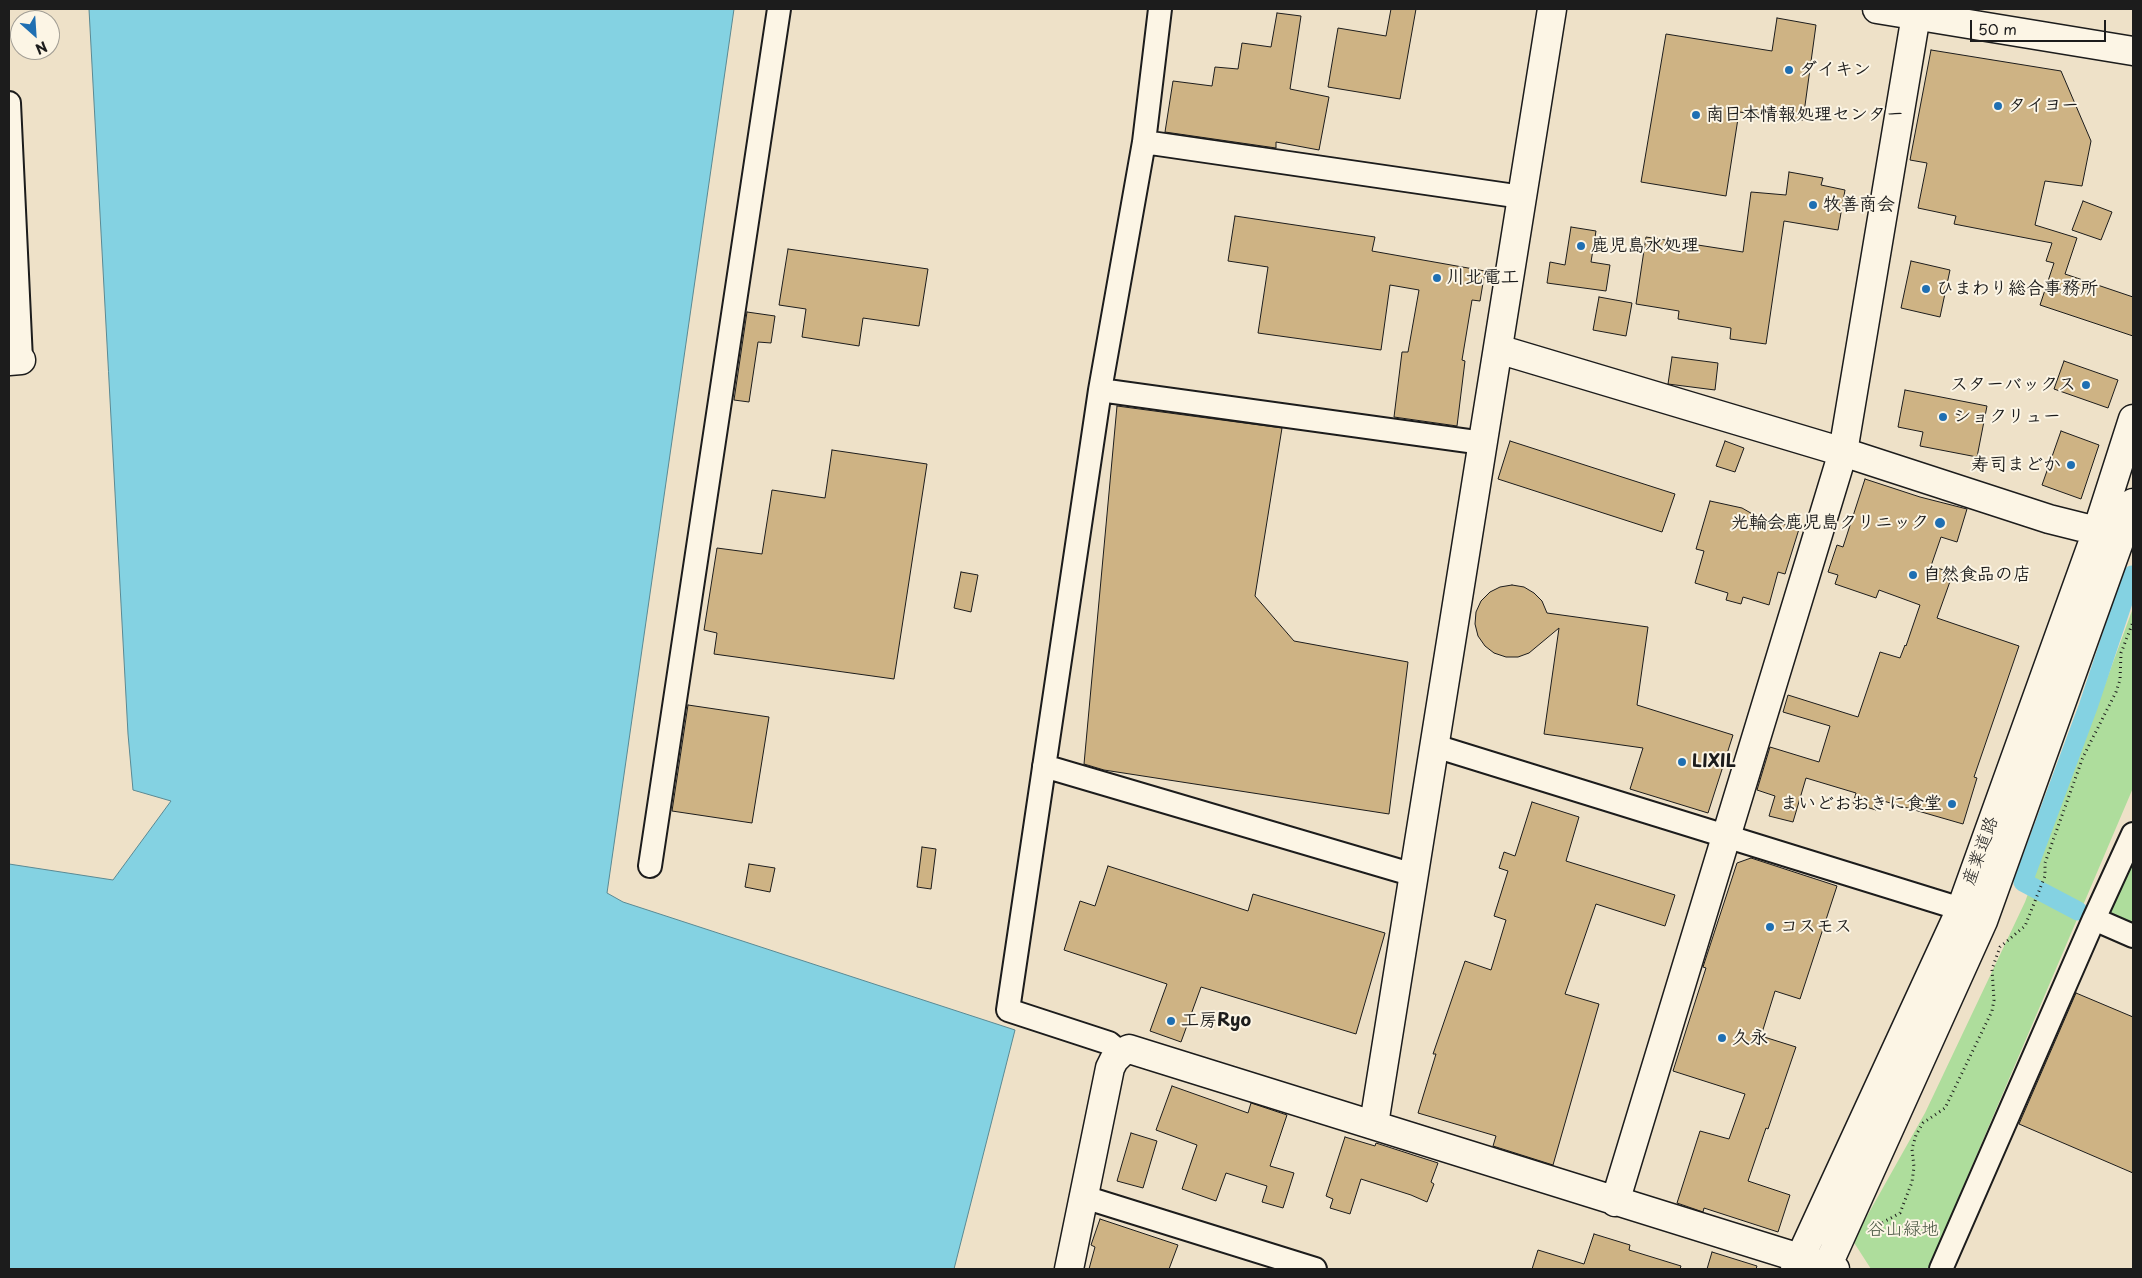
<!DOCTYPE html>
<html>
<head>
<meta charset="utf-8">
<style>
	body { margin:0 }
	#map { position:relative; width:2142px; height:1278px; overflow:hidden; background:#eee1c8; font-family:"Playpen Sans",sans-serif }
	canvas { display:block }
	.frame { position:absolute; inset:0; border:10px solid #1c1c1c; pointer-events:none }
	.north { position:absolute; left:10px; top:10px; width:50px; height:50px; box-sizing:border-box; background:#fcf5e5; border:1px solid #a29e95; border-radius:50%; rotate:154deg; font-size:14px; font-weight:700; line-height:20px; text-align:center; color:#1c1c1c }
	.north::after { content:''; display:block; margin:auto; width:18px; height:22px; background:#1f6fb2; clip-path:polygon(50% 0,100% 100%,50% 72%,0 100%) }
	.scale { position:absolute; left:1970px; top:20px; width:136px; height:22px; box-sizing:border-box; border:2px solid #1c1c1c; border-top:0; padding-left:6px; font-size:15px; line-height:18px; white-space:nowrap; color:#1c1c1c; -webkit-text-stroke:4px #fcf5e5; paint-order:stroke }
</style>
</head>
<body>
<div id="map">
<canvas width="2142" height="1278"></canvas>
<div class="frame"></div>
<div class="north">N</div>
<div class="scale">50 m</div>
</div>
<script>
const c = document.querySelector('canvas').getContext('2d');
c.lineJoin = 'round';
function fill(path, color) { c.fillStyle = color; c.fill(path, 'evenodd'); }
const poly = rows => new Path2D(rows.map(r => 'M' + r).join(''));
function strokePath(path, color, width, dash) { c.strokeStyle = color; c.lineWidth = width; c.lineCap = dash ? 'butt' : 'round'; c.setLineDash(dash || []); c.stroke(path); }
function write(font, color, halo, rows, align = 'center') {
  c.font = font + ' "Playpen Sans","Klee One",sans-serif'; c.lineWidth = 4; c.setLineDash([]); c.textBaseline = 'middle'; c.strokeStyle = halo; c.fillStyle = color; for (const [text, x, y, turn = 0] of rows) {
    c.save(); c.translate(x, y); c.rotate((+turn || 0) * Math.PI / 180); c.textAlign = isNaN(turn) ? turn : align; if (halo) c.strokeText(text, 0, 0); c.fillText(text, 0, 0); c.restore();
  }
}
fill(poly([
	[2133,608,2133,788,1928,1269,1871,1269,1853,1241,1925,1113,2025,902],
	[2133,857,2133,927,2107,916]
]), '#aedd9c');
const water = poly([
	[89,9,734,9,607,893,623,902,1015,1030,954,1269,9,1269,9,864,113,880,171,801,133,790,128,734,89,9]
]);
fill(water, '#84d2e2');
strokePath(water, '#5a8993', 1);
strokePath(poly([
	[2078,911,2023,882,2088,707,2132,575]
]), '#84d2e2', 19);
const building = poly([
	[1391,9,1416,9,1400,99,1328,87,1338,28,1386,36,1391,9],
	[1277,13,1301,16,1290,89,1329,97,1319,150,1276,142,1276,148,1165,132,1173,81,1212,86,1215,67,1238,69,1242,43,1271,47,1277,13],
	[1777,18,1816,25,1803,120,1739,112,1726,196,1641,182,1666,34,1772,51,1777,18],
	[1931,50,2061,71,2091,141,2082,186,2045,181,2035,225,2077,238,2065,274,2133,297,2133,336,2040,305,2054,263,2046,261,2052,243,1954,224,1956,216,1918,208,1927,163,1910,160,1931,50],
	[1789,172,1823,178,1821,185,1845,190,1838,230,1784,221,1766,344,1730,339,1731,328,1678,319,1679,311,1636,304,1646,237,1743,252,1751,192,1786,195,1789,172],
	[2083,201,2112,212,2101,240,2072,230,2083,201],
	[1235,216,1375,237,1372,251,1485,271,1480,301,1472,300,1462,360,1465,361,1457,426,1394,417,1402,352,1408,352,1419,290,1390,285,1381,350,1258,333,1268,267,1228,261,1235,216],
	[1571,227,1596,231,1591,262,1610,265,1606,291,1547,283,1550,262,1565,265,1571,227],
	[788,249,928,269,919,326,863,318,859,346,802,337,806,309,779,305,788,249],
	[1911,261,1950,270,1940,317,1901,308,1911,261],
	[1599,297,1632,303,1626,336,1593,330,1599,297],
	[747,312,775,316,771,343,758,342,749,402,734,400,747,312],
	[1672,357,1718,363,1715,390,1668,384,1672,357],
	[2064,361,2118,380,2108,408,2054,389,2064,361],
	[1905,390,1987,406,1977,457,1920,446,1923,432,1898,427,1905,390],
	[1117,406,1282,428,1255,596,1294,641,1408,662,1389,814,1104,770,1084,764,1117,406],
	[2061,431,2099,445,2081,499,2042,485,2061,431],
	[1510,441,1675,494,1662,532,1498,479,1510,441],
	[1725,441,1744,448,1735,472,1716,466,1725,441],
	[832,450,927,464,894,679,714,654,717,633,704,630,717,548,762,554,772,490,825,498,832,450],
	[1865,479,1920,497,1967,509,1957,542,1941,537,1931,566,1953,573,1937,618,2019,646,1974,777,1977,778,1963,824,1880,800,1876,810,1853,803,1856,793,1806,778,1793,822,1769,816,1775,796,1757,790,1770,747,1819,762,1830,726,1783,712,1788,695,1858,717,1880,652,1900,658,1905,645,1906,646,1920,605,1879,590,1876,598,1835,584,1838,575,1828,572,1837,545,1843,547,1865,479],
	[1710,501,1742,508,1756,516,1799,529,1785,574,1778,572,1769,605,1743,597,1741,604,1726,600,1728,593,1695,583,1704,551,1696,549,1710,501],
	[961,572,978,575,971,612,954,608,961,572],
	[1512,585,1524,587,1534,593,1542,601,1547,613,1648,627,1637,705,1733,735,1708,813,1630,789,1643,748,1544,734,1559,628,1529,653,1518,657,1506,657,1494,653,1485,646,1478,636,1475,624,1476,612,1481,601,1490,592,1500,587,1512,585],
	[688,705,769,717,752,823,672,811,688,705],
	[1532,802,1579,817,1566,861,1675,895,1665,926,1596,904,1565,994,1599,1004,1553,1165,1493,1146,1496,1136,1418,1113,1436,1054,1433,1054,1465,961,1491,970,1506,920,1494,916,1508,871,1499,868,1504,852,1515,856,1532,802],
	[922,847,936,849,931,889,917,887,922,847],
	[1751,858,1837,886,1800,999,1775,991,1761,1036,1796,1047,1768,1129,1766,1128,1748,1181,1790,1195,1778,1232,1704,1208,1703,1212,1677,1203,1700,1131,1729,1139,1745,1094,1673,1071,1706,968,1703,967,1737,863,1751,858],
	[749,864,775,868,770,892,745,887,749,864],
	[1108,866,1248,911,1253,894,1385,933,1356,1034,1201,987,1181,1042,1150,1031,1167,984,1064,950,1080,901,1095,906,1108,866],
	[2076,993,2133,1017,2133,1173,2019,1124,2076,993],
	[1172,1086,1248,1113,1251,1103,1287,1115,1270,1166,1294,1173,1283,1208,1262,1202,1267,1186,1226,1173,1216,1201,1182,1189,1197,1145,1156,1130,1172,1086],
	[1131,1133,1157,1141,1143,1188,1117,1181,1131,1133],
	[1345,1137,1375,1146,1376,1143,1438,1163,1431,1182,1434,1184,1427,1202,1411,1195,1361,1179,1350,1214,1330,1208,1333,1199,1326,1196,1345,1137],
	[1100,1219,1178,1245,1169,1269,1089,1269,1095,1247,1091,1245,1100,1219],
	[1594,1234,1630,1245,1629,1250,1681,1266,1680,1269,1532,1269,1538,1250,1584,1264,1594,1234],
	[1712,1252,1757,1266,1756,1269,1707,1269,1712,1252]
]);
fill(building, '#ceb384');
strokePath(building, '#1c1c1c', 1);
const street = poly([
	[9,103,21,360],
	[1144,142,1522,197],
	[1100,390,1483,443],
	[1435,746,1961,909],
	[1044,766,1414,875],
	[650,866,779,9],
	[2094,919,2133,834],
	[1121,1053,1109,1043,1008,1010,1100,390,1144,142,1160,9],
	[1084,1197,1315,1269],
	[1941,1269,2094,919,2133,936]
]);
const secondary = poly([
	[1877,9,2133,51],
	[1498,349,1843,452,2049,519,2097,531,2113,537],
	[9,361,21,360],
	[1374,1124,1552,9],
	[1615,1202,1843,452,1917,9],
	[1069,1269,1110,1068,1114,1060,1121,1053,1129,1049,1835,1269],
	[1795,1269,1961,909,2097,531,2133,419],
	[1826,1269,1983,921,2133,503]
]);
strokePath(street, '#1c1c1c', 26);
strokePath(secondary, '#1c1c1c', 31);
strokePath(poly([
	[1869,1230,1900,1213,1912,1182,1914,1167,1912,1149,1916,1135,1923,1123,1945,1108,1992,1011,1994,1000,1992,969,2000,947,2025,926,2045,876,2045,863,2051,846,2083,757,2116,692,2120,680,2121,653,2133,622]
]), '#1c1c1c', 3, [1, 4]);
strokePath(street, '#fcf5e5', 22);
strokePath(secondary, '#fcf5e5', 28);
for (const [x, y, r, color] of [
	[1789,70,5,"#1f6fb2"],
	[1998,106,5,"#1f6fb2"],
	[1696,115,5,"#1f6fb2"],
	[1813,205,5,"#1f6fb2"],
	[1581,246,5,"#1f6fb2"],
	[1437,278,5,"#1f6fb2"],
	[1926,289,5,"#1f6fb2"],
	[2086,385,5,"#1f6fb2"],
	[1943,417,5,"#1f6fb2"],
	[2071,465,5,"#1f6fb2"],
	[1940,523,6,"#1f6fb2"],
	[1913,575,5,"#1f6fb2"],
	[1682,762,5,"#1f6fb2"],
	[1952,804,5,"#1f6fb2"],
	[1770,927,5,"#1f6fb2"],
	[1171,1021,5,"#1f6fb2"],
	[1722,1038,5,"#1f6fb2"]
]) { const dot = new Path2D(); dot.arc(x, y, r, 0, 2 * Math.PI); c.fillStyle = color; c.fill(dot); strokePath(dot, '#fcf5e5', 2); }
write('bold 18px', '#1c1c1c', '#fcf5e5', [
	["ダイキン",1799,70],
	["タイヨー",2008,106],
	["南日本情報処理センター",1706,115],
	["牧善商会",1823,205],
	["鹿児島水処理",1591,246],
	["川北電工",1447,278],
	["ひまわり総合事務所",1936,289],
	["スターバックス",2076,385,"right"],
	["ショクリュー",1953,417],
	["寿司まどか",2061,465,"right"],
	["光輪会鹿児島クリニック",1929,523,"right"],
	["自然食品の店",1923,575],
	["LIXIL",1692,762],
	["まいどおおきに食堂",1942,804,"right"],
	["コスモス",1780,927],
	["工房Ryo",1181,1021],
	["久永",1732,1038]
], 'left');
write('18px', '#1c1c1c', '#fcf5e5', [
	["産業道路",1981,851,-70]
]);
write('18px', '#485642', '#fcf5e5', [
	["谷山緑地",1903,1230]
]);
</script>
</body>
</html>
